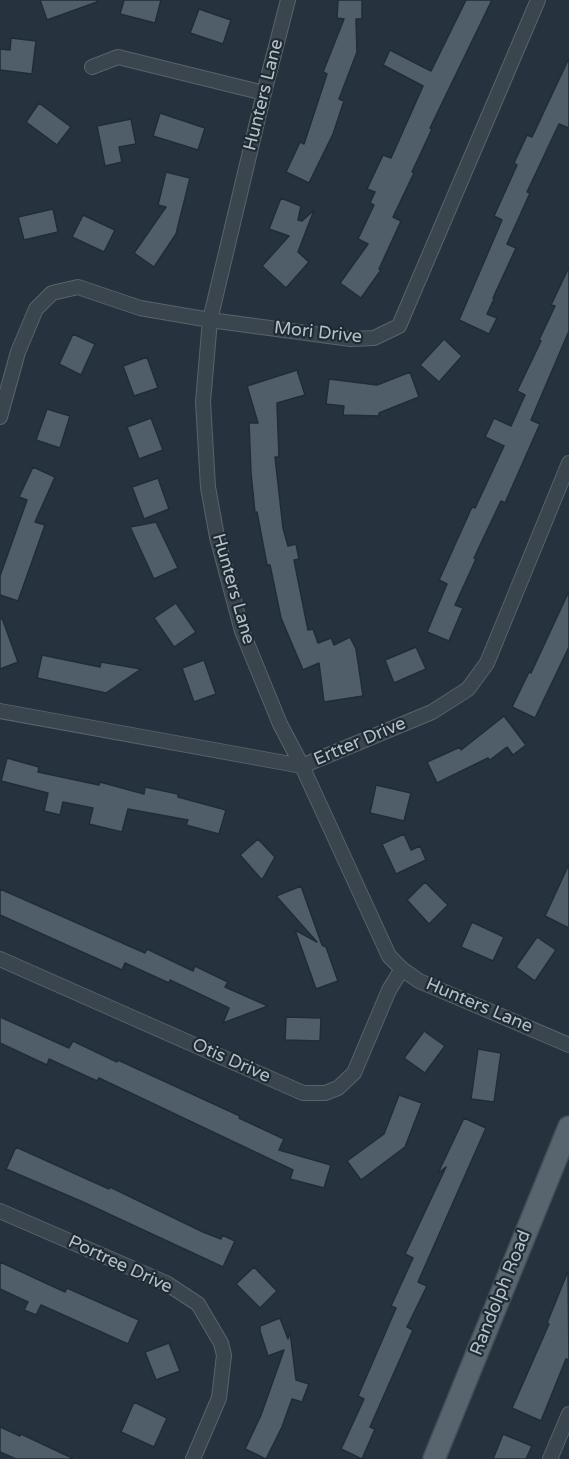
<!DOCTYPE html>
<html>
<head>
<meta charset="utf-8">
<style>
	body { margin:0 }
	canvas { display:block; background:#26333e }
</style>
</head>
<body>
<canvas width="569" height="1459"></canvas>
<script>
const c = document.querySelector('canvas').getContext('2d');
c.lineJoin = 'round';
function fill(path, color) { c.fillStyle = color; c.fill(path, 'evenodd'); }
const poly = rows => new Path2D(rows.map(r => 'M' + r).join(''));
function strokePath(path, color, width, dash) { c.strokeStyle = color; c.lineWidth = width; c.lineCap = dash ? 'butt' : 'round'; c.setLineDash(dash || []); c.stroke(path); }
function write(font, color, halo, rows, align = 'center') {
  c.font = font + ' "Varela Round",sans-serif'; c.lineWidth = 4.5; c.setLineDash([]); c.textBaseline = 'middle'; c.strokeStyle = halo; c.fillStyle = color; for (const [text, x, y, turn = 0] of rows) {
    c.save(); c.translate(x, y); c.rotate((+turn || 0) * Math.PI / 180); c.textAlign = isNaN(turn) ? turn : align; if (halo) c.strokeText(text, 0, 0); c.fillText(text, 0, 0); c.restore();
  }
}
const building = poly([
	[40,0,97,0,97,2,47,20,40,0],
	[124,0,161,0,155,23,120,14,124,0],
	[338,0,362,0,362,19,356,19,357,52,339,99,344,101,333,134,309,183,286,172,300,142,304,144,327,74,323,72,344,19,337,18,338,0],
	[466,0,492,0,430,128,432,129,412,172,414,173,393,217,401,221,379,269,381,270,361,298,340,283,368,244,358,239,374,205,370,203,375,192,367,189,383,155,391,158,423,86,383,65,390,50,431,71,466,0],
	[199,9,231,20,223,44,190,33,199,9],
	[11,38,36,41,32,74,0,70,0,49,10,50,11,38],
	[569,58,569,128,559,124,527,192,530,193,507,244,516,248,493,298,494,299,487,314,497,318,489,334,459,320,502,220,494,216,517,165,514,163,527,135,532,137,569,58],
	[39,103,71,127,57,145,26,122,39,103],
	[160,113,205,128,198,150,153,136,160,113],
	[131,119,136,144,119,147,122,162,105,166,97,126,131,119],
	[166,172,190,178,176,234,154,267,134,253,166,207,158,205,166,172],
	[281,198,301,206,298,220,302,221,314,210,298,252,309,262,286,288,262,266,289,236,269,229,281,198],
	[53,209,58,232,24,240,18,217,53,209],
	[83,215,115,230,104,252,72,237,83,215],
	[569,267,569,331,531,420,540,424,505,503,501,501,474,558,476,559,455,605,463,608,449,641,427,632,447,584,439,580,472,507,475,508,504,446,485,437,494,418,511,426,525,395,517,391,541,341,539,340,555,306,551,305,569,267],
	[73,334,95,344,81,375,59,364,73,334],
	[444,339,462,356,439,382,420,365,444,339],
	[147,357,158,388,134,396,123,366,147,357],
	[297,370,305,395,277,403,279,457,275,457,283,528,288,546,296,544,299,559,294,560,308,630,313,629,318,643,331,638,334,645,350,637,356,649,363,696,324,702,319,663,303,670,281,618,270,565,267,565,257,512,255,513,251,473,249,423,258,423,247,386,297,370],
	[410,372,419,397,379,413,379,416,343,415,344,406,326,404,329,379,377,385,410,372],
	[47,409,70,416,60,448,36,440,47,409],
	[151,418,163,450,139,459,127,427,151,418],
	[33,467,55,477,35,522,45,525,18,601,0,595,0,576,27,500,19,497,33,467],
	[158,478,169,509,144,519,132,487,158,478],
	[156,522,178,568,154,579,130,527,156,522],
	[569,591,569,647,535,718,512,707,529,672,531,673,569,591],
	[176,603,196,632,174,647,154,618,176,603],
	[2,618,18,662,0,669,0,619,2,618],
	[416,647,426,669,394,683,385,660,416,647],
	[42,655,100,667,101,662,141,669,106,693,37,678,42,655],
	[204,660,216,694,194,702,182,668,204,660],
	[504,716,526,745,513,755,507,747,490,760,488,758,437,783,427,762,460,747,461,750,504,716],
	[7,758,39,767,38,772,99,785,100,782,144,794,145,787,178,794,178,797,226,810,219,834,186,825,188,820,128,809,122,832,89,824,93,808,63,802,60,815,44,811,48,793,1,781,7,758],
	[376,785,411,793,404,821,370,813,376,785],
	[404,834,411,850,420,846,426,860,396,874,382,844,404,834],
	[258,839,275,857,262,880,240,855,258,839],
	[569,864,569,928,545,916,569,864],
	[425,882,448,905,429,924,407,900,425,882],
	[301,886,322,945,326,947,338,981,316,989,295,930,317,942,276,896,301,886],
	[0,889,145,953,147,949,193,971,195,966,228,982,225,987,268,1006,223,1023,229,1008,170,980,169,983,125,963,122,970,0,915,0,889],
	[472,922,504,937,493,961,461,947,472,922],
	[537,937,556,950,535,981,516,967,537,937],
	[0,1017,69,1048,73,1041,117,1062,118,1060,240,1116,239,1118,284,1139,279,1150,331,1165,324,1188,290,1179,293,1170,99,1078,97,1081,49,1059,47,1065,0,1043,0,1017],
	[286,1017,321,1018,320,1041,285,1040,286,1017],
	[424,1031,445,1046,425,1073,404,1058,424,1031],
	[478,1049,501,1053,494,1102,471,1099,478,1049],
	[399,1095,422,1103,405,1147,361,1180,347,1161,384,1134,399,1095],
	[464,1118,486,1128,418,1282,427,1286,407,1327,413,1330,370,1427,375,1429,362,1459,341,1449,364,1399,358,1396,396,1308,391,1306,413,1258,405,1254,446,1167,438,1173,464,1118],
	[16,1147,109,1189,110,1187,203,1232,221,1239,222,1235,235,1241,223,1267,83,1202,6,1169,16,1147],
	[0,1262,65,1292,67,1288,139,1320,128,1344,41,1305,36,1315,24,1310,28,1302,0,1289,0,1262],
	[254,1267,277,1291,260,1308,236,1284,254,1267],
	[568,1271,569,1360,566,1359,541,1421,512,1408,549,1324,547,1323,568,1271],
	[280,1318,288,1339,290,1332,296,1380,309,1384,302,1402,292,1399,282,1427,266,1459,245,1449,261,1415,284,1350,268,1356,260,1331,260,1326,280,1318],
	[169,1343,180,1371,156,1380,145,1352,169,1343],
	[134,1402,167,1418,154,1447,121,1432,134,1402],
	[0,1427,20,1436,21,1434,74,1459,16,1459,0,1452,0,1427],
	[503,1434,532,1446,526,1459,493,1459,503,1434]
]);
fill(building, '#505e69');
strokePath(building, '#212c35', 1.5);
const street = poly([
	[288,0,264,93,210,320,203,402,208,487,217,537,242,631,280,724,302,766,389,956,402,969,419,981,569,1045],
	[92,67,118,57,264,93],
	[0,417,18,352,36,309,52,293,78,287,140,308,210,320,351,339,374,338,399,326,538,0],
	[0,711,302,766,432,712,468,689,487,663,569,463],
	[0,959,303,1093,325,1093,338,1088,354,1073,389,990,402,969],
	[0,1211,166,1283,198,1304,221,1343,224,1355,219,1398,193,1459],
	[550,1459,569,1414]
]);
const primary = poly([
	[434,1459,569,1127]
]);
strokePath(street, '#58636c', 16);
strokePath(primary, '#434e57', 24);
strokePath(street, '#3a454e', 14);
strokePath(primary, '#58646e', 21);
write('18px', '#b6c0c9', '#1f2a33', [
	["Hunters Lane",264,95,-76],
	["Mori Drive",318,333,6],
	["Hunters Lane",233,589,74],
	["Ertter Drive",360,742,-23],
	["Hunters Lane",479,1006,23],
	["Otis Drive",231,1061,24],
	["Portree Drive",120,1265,25],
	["Randolph Road",501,1293,-68]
]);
</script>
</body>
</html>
